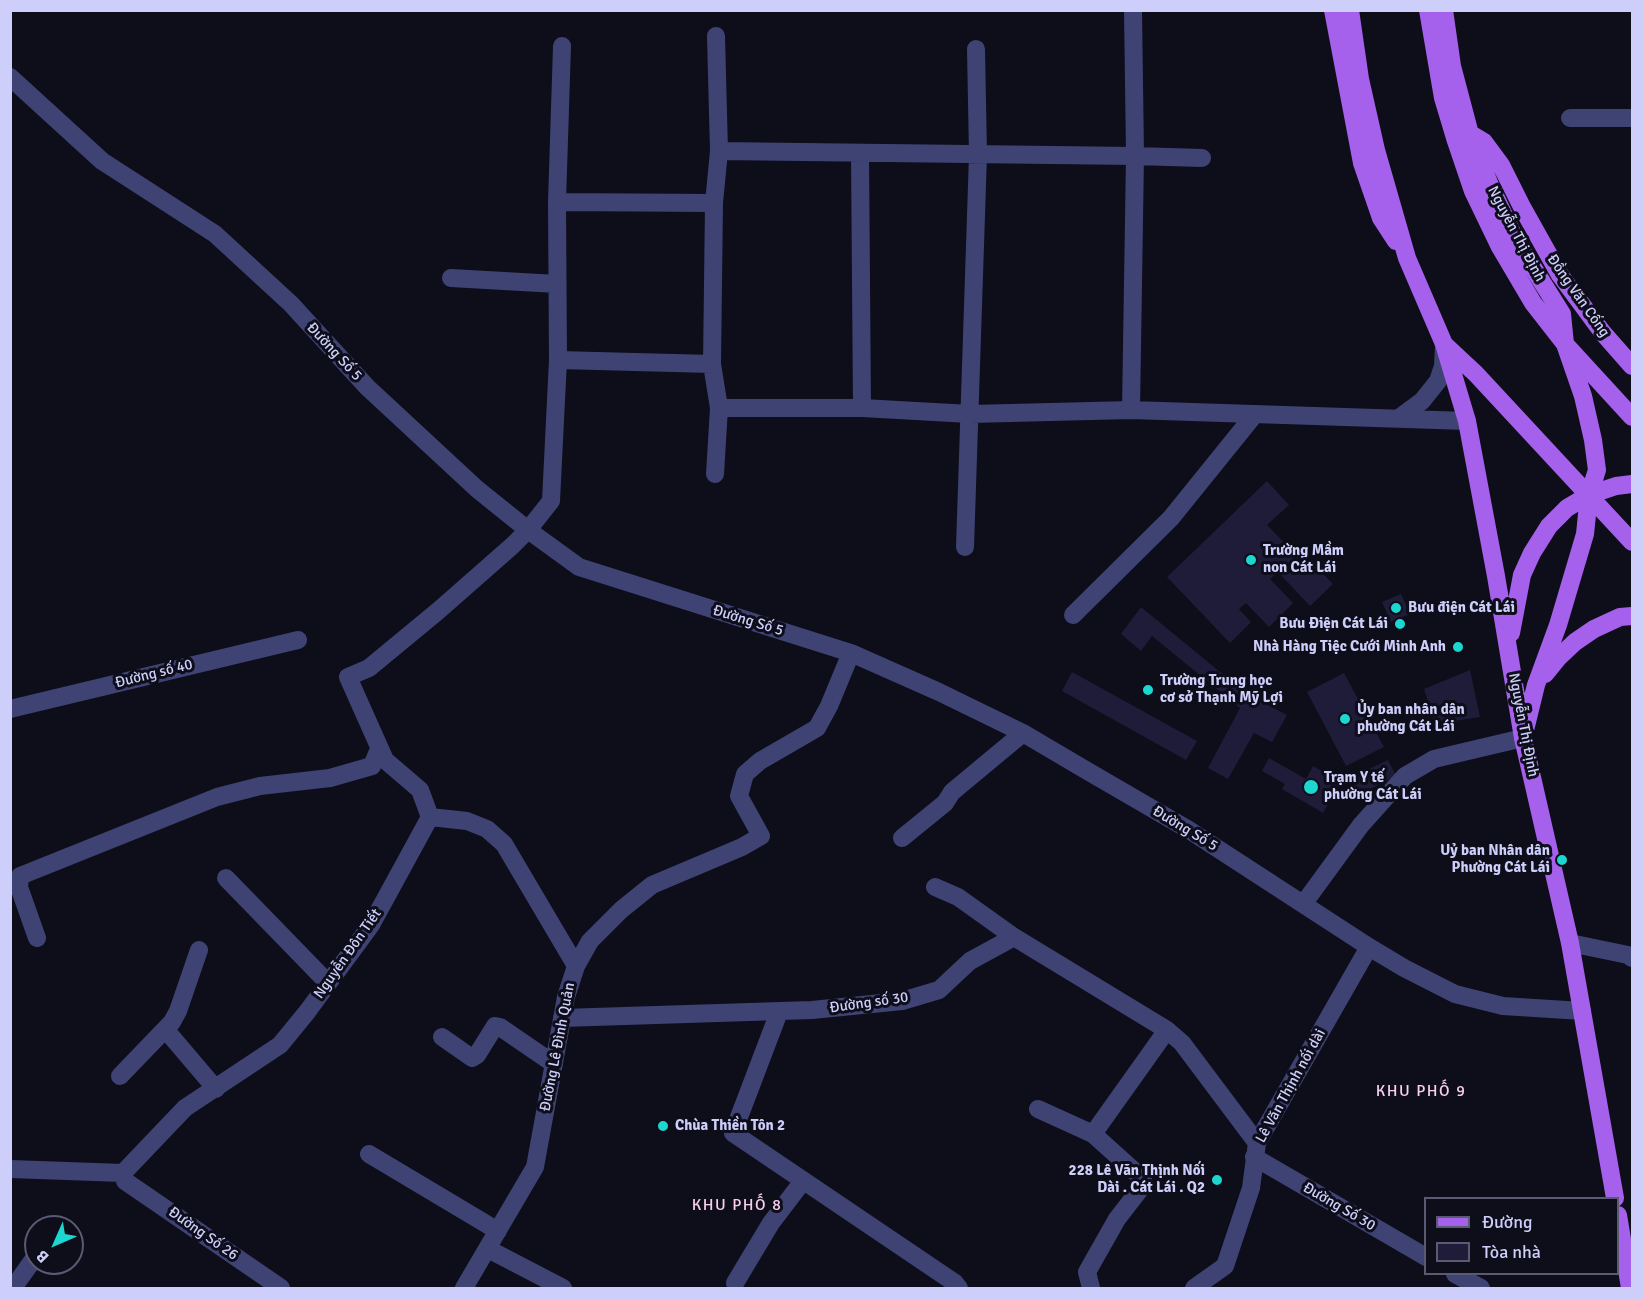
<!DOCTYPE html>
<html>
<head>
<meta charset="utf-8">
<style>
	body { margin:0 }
	#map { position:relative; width:1643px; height:1299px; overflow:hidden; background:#0e0d1a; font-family:Signika,sans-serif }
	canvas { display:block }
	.frame { position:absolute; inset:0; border:12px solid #cdcef9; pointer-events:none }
	.legend { position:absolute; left:1424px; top:1197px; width:195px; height:78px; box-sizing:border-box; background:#0e0d1a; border:2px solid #5a5a73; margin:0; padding:8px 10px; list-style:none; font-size:18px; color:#cdcef9 }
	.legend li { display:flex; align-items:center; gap:12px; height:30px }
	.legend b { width:30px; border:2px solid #5a5a73 }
	.north { position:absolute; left:24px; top:1215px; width:60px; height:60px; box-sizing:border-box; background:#0e0d1a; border:2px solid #5a5a73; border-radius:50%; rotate:225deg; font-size:16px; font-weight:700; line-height:24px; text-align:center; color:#cdcef9 }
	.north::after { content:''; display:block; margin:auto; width:21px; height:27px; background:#1bd7d0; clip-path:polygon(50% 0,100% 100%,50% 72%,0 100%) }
</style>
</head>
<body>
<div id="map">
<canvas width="1643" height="1299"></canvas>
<div class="frame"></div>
<ul class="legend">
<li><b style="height:8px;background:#a561eb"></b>Đường</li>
<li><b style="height:16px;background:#1e1c39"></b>Tòa nhà</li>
</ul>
<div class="north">B</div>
</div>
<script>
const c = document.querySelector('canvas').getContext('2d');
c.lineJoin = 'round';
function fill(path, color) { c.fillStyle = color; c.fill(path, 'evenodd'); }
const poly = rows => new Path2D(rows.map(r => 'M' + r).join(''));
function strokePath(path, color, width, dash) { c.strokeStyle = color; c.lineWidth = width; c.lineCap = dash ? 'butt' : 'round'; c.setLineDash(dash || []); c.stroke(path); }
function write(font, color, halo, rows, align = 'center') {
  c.font = font + ' Signika,sans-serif'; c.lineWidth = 6; c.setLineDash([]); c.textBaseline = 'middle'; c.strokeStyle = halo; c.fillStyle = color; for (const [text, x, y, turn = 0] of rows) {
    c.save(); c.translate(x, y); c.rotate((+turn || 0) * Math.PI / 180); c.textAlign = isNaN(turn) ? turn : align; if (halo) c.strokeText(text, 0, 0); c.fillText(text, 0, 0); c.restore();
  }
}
fill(poly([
	[1267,481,1289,505,1267,525,1306,565,1310,561,1333,584,1310,606,1278,572,1270,579,1293,603,1269,627,1246,603,1239,609,1251,622,1230,643,1167,577],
	[1401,594,1410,614,1391,622,1382,602],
	[1141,607,1248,695,1287,715,1272,742,1254,733,1228,779,1208,768,1240,708,1152,636,1141,651,1121,634],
	[1470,670,1480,717,1435,724,1424,689],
	[1072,672,1197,741,1186,760,1062,691],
	[1344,673,1384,747,1346,766,1307,692],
	[1269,758,1306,779,1313,766,1341,782,1323,813,1282,789,1285,784,1262,771],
	[1388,760,1396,776,1370,789,1372,794,1362,800,1355,786,1352,788,1348,779]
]), '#1e1c39');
strokePath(poly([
	[10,77,102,161,215,234,291,304,367,387,477,489,528,530,579,567,851,653,939,692,1023,733,1084,769,1189,830,1369,947,1404,968,1455,994,1503,1006,1582,1011],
	[1570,118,1632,118],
	[719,151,1135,156,1202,158],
	[860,153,862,408],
	[557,202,714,203],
	[451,278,557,284],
	[558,360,712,364],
	[719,408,862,408,970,414,1131,410,1467,421],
	[1131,410,1135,156,1133,10],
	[1399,418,1422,401,1438,381,1443,366,1444,345],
	[715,474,719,408,712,364,714,203,719,151,716,36],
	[965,547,978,155,976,49],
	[1073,615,1171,518,1255,414],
	[10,709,298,640],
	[430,817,467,821,487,829,504,844,576,966],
	[902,838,945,803,952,792,1023,733],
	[226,878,328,983],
	[935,887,958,897,1014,937],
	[1304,903,1361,825,1405,776,1434,759,1523,738],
	[37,938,19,887,20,876,217,797,260,786,330,778,372,766,379,749],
	[1570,943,1628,955,1632,958],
	[779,1012,733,1133,955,1283,959,1288],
	[562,1018,812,1010,902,1001,939,990,970,961,1014,937,1167,1030,1182,1043,1257,1143],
	[165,1029,216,1089],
	[442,1037,472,1058,477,1055,495,1026,500,1027,554,1064],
	[120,1076,172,1022,178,1011,199,950],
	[1038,1109,1093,1134,1143,1179,1141,1188,1117,1219,1087,1272,1091,1288],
	[1093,1134,1167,1030],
	[369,1154,498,1231],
	[1254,1157,1426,1257],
	[10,1169,123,1173],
	[488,1249,563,1288],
	[1455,1274,1481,1288],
	[735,1283,771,1223,803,1181],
	[13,1288,33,1260],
	[281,1288,125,1181,123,1173,185,1108,280,1045,307,1012,371,925,430,817,420,790,385,760,348,677,369,668,438,611,512,546,528,530,551,501,558,360,557,202,562,46],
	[464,1288,535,1167,566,997,576,966,590,941,621,910,652,885,742,847,761,836,739,796,745,774,760,761,817,728,829,706,851,653],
	[1194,1288,1225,1266,1251,1188,1257,1143,1369,947]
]), '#3e4374', 18);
strokePath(poly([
	[1333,10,1362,163,1381,218,1396,241],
	[1350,10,1360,79,1376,150,1407,258,1444,344,1467,421,1496,576,1523,738,1570,943,1615,1198],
	[1428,10,1443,98,1455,138,1473,191,1500,247,1533,303,1565,344,1632,417],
	[1444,10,1452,66,1470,134,1489,183,1515,239,1562,314,1565,344,1583,396,1593,440,1597,470,1589,495,1585,534,1558,625,1536,685,1525,730],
	[1474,136,1484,142,1501,165,1522,207,1560,275,1603,333,1632,366],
	[1446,346,1476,374,1632,542],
	[1511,633,1522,575,1532,553,1549,526,1567,508,1589,495,1616,486,1632,484],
	[1545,674,1558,658,1575,642,1594,629,1620,617,1632,616],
	[1618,1215,1630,1288]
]), '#a561eb', 18);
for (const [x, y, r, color] of [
	[1251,560,6,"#1bd7d0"],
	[1396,608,6,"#1bd7d0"],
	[1400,624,6,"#1bd7d0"],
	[1458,647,6,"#1bd7d0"],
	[1148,690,6,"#1bd7d0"],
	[1345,719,6,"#1bd7d0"],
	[1311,787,8,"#1bd7d0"],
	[1562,860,6,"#1bd7d0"],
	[663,1126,6,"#1bd7d0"],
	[1217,1180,6,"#1bd7d0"]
]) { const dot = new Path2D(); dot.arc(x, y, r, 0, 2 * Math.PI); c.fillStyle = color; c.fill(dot); strokePath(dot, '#0e0d1a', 2); }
write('15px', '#cdcef9', '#0e0d1a', [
	["Nguyễn Thị Định",1516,234,62],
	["Đồng Văn Cống",1578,296,55],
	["Đường Số 5",334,352,47],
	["Đường Số 5",748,621,17],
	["Đường số 40",154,674,-14],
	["Nguyễn Thị Định",1523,725,79],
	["Đường Số 5",1185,829,31],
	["Nguyễn Đôn Tiết",348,954,-55],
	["Đường số 30",869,1003,-8],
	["Đường Lê Đình Quản",558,1047,-79],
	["Lê Văn Thịnh nối dài",1291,1086,-61],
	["Đường Số 30",1339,1207,30],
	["Đường Số 26",203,1234,35]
]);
write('bold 15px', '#cdcef9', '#0e0d1a', [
	["Trường Mầm",1263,551],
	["non Cát Lái",1263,568],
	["Bưu điện Cát Lái",1408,608],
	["Bưu Điện Cát Lái",1388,624,"right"],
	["Nhà Hàng Tiệc Cưới Minh Anh",1446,647,"right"],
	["Trường Trung học",1160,681],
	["cơ sở Thạnh Mỹ Lợi",1160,698],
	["Ủy ban nhân dân",1357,710],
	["phường Cát Lái",1357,727],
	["Trạm Y tế",1324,778],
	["phường Cát Lái",1324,795],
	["Uỷ ban Nhân dân",1550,851,"right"],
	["Phường Cát Lái",1550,868,"right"],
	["Chùa Thiền Tôn 2",675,1126],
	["228 Lê Văn Thịnh Nối",1205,1171,"right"],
	["Dài . Cát Lái . Q2",1205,1188,"right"]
], 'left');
c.letterSpacing = '1.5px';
write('16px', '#f9cfef', '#0e0d1a', [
	["KHU PHỐ 9",1421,1092],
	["KHU PHỐ 8",737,1206]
]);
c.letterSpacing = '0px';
</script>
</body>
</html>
